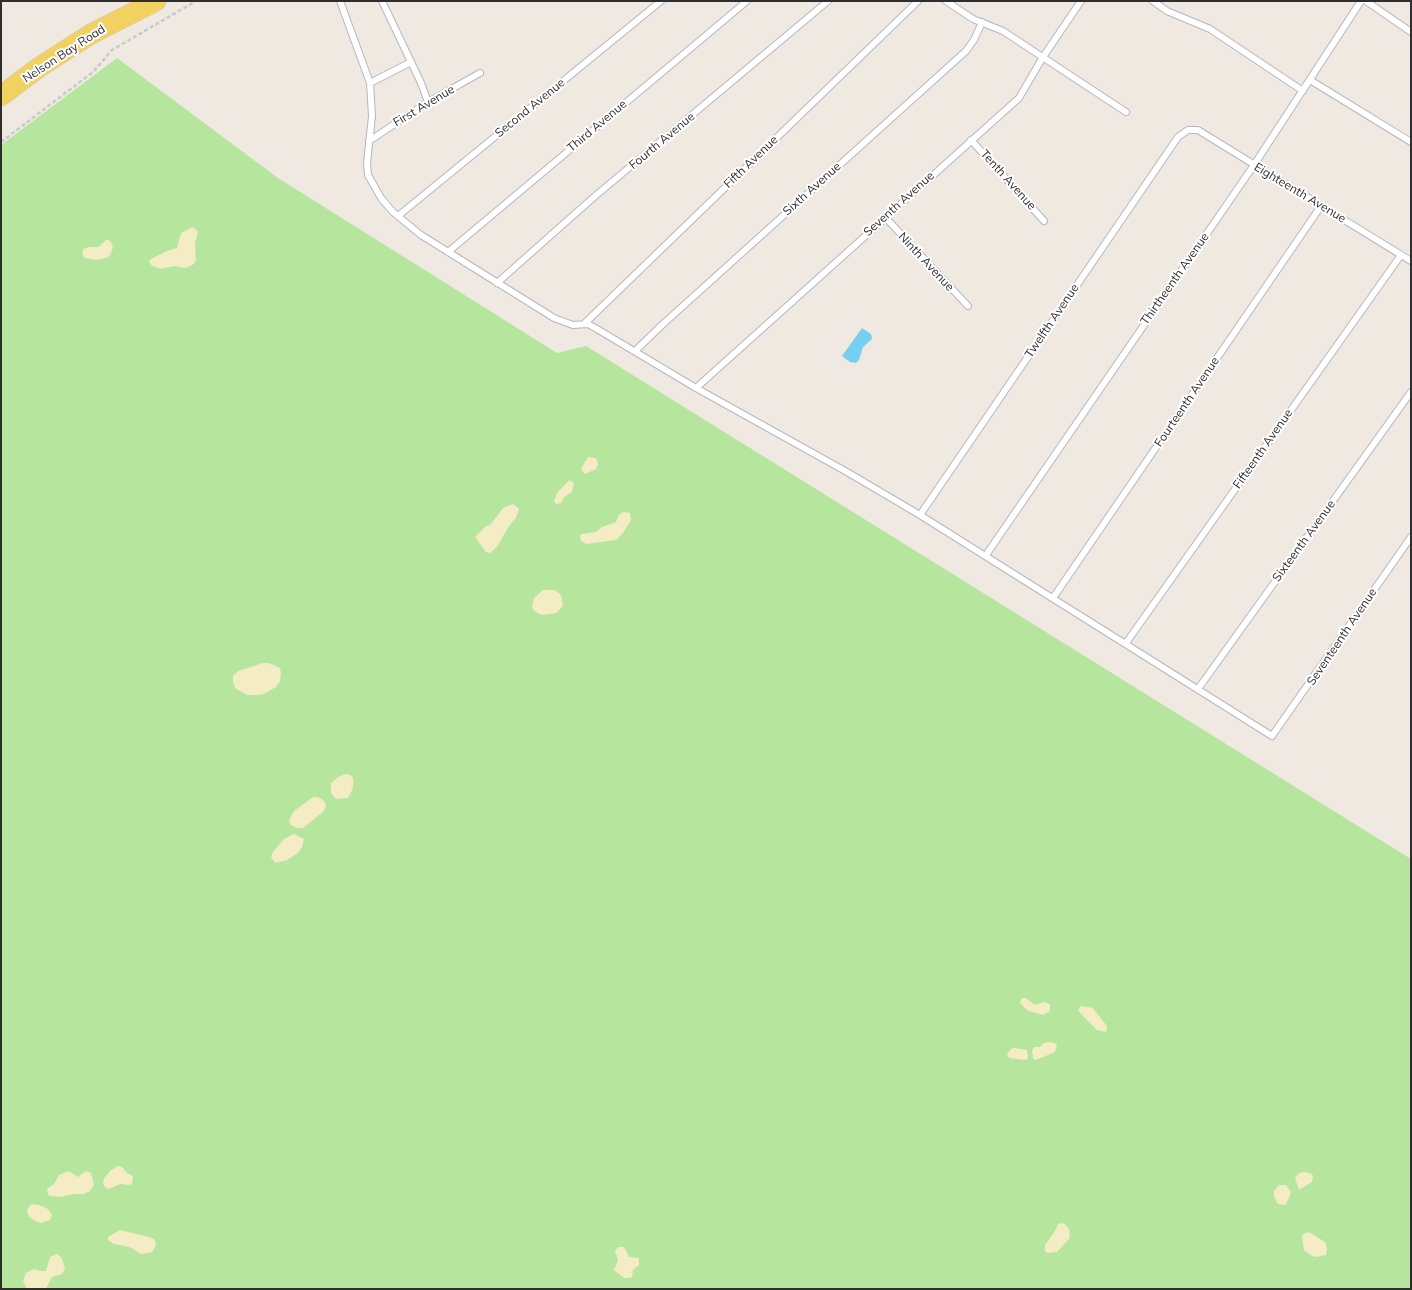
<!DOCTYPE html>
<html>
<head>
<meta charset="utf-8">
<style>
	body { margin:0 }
	#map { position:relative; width:1412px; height:1290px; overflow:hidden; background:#efe9e1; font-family:Mulish,sans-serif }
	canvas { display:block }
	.frame { position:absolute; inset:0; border:2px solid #2e2e2e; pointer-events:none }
</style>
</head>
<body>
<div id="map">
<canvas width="1412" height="1290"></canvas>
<div class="frame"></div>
</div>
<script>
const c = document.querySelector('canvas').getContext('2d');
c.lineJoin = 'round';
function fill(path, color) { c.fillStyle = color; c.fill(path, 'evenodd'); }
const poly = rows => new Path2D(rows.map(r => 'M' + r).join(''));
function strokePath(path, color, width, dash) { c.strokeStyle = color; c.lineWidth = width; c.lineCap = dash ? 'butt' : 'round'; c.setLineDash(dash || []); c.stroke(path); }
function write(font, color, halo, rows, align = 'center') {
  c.font = font + ' Mulish,sans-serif'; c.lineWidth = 4; c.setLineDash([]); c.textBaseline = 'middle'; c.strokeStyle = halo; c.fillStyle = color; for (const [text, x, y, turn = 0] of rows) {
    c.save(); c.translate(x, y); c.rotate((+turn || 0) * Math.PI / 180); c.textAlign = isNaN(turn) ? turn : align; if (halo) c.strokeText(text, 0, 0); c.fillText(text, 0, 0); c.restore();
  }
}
fill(poly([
	[117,58,278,178,557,353,586,346,1411,859,1411,1289,1,1289,1,145]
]), '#b6e59e');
fill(poly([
	[193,227,198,232,195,243,196,260,194,264,186,268,174,266,160,269,151,265,149,261,151,259,167,251,177,248,181,233],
	[107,239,111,242,113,248,109,257,98,260,84,258,82,252,84,249,89,247,98,247],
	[588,457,596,458,598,464,596,469,585,474,581,469],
	[569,480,574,483,572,492,564,497,561,503,556,504,554,501,557,493],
	[513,504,519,509,516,518,509,526,497,547,490,553,486,552,475,537,486,526,490,525,503,508],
	[623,512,630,513,631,520,623,533,616,540,586,544,581,541,580,537,581,534,596,532,602,527,616,522,619,515],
	[543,590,555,590,561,595,563,606,556,613,542,615,534,611,532,607,534,598],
	[263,663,269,663,280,668,281,674,280,681,276,687,264,694,257,695,247,695,235,688,233,682,233,676,238,671],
	[345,774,350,775,353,778,353,788,348,798,336,799,331,793,331,783,338,777],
	[313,797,318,797,324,801,326,805,324,811,303,828,298,828,291,825,289,822,290,818,294,811],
	[294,834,304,839,302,847,298,853,287,860,275,863,271,857,273,852,284,839],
	[1022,998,1026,998,1035,1005,1044,1002,1050,1004,1050,1011,1043,1015,1028,1011,1020,1003],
	[1081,1006,1093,1008,1095,1011,1107,1026,1106,1032,1097,1030,1081,1014,1078,1010],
	[1051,1042,1057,1044,1055,1052,1036,1060,1033,1059,1032,1051,1034,1047,1040,1047,1044,1043],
	[1014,1048,1027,1050,1028,1057,1026,1060,1009,1058,1007,1054,1011,1049],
	[118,1166,122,1167,127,1173,133,1176,132,1184,128,1185,120,1184,109,1189,106,1188,103,1184,104,1178,111,1170],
	[69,1171,78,1177,86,1171,91,1173,94,1185,90,1191,84,1194,74,1194,60,1197,50,1196,48,1194,47,1189,54,1184,59,1175],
	[1305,1172,1312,1174,1313,1176,1312,1182,1299,1190,1295,1178,1299,1173],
	[1279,1185,1286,1185,1291,1192,1289,1198,1285,1205,1278,1204,1274,1197,1274,1191],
	[31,1204,39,1205,48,1209,52,1215,50,1220,41,1223,35,1221,29,1217,27,1210],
	[1061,1223,1065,1224,1069,1229,1070,1236,1069,1239,1057,1252,1047,1253,1045,1251,1045,1245,1055,1231,1058,1224],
	[120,1230,149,1237,155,1240,156,1246,152,1252,141,1254,130,1247,114,1244,108,1240,108,1237],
	[1309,1232,1325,1242,1327,1249,1326,1255,1317,1257,1312,1256,1304,1250,1302,1238,1303,1234],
	[618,1247,624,1247,629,1257,639,1258,639,1265,633,1270,632,1277,629,1278,624,1278,614,1270,618,1260,615,1251],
	[57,1254,61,1257,64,1264,65,1268,62,1274,52,1277,46,1289,27,1289,23,1281,26,1273,34,1269,41,1271,46,1271,50,1257]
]), '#f3ecc5');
fill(poly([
	[862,328,871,334,872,339,863,347,859,360,856,363,850,362,842,356]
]), '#75cff0');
const lane = poly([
	[340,1,370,83,372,116,367,163,368,175,381,198,393,212,421,235,554,318,573,325,588,324,597,329,696,388,847,472,920,515,1272,736,1411,537],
	[382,1,421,83,428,102],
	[946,1,973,19,1003,31,1126,112],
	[1153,1,1167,11,1210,29,1303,91],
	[1366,1,1411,32],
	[1310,80,1411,142],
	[370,83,411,62],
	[971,140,1044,221],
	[369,141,428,102,480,73],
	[398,216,661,1],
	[885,217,968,306],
	[448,252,747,1],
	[497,283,594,197,828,1],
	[584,324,918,1],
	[635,351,663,324,966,51,974,40,982,22],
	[696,388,1019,98,1043,57,1081,1],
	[920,515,1178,137,1188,130,1198,130,1411,261],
	[986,555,1254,165,1361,1],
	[1053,598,1321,206],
	[1126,643,1401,255],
	[1198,689,1411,392]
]);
const primary = poly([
	[1,96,38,68,91,34,156,1]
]);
strokePath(lane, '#b4b7c1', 8);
strokePath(primary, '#c9c9c9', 21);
strokePath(poly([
	[1,142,93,72,112,50,196,1]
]), '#c9c9c9', 2.5, [4, 2.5]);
strokePath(lane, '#fff', 6);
strokePath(primary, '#f2d163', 20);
write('12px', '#2e2e2e', '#fff', [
	["Nelson Bay Road",64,54,-33],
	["First Avenue",424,106,-31],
	["Second Avenue",530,108,-39],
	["Third Avenue",597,126,-40],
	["Fourth Avenue",662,141,-40],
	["Fifth Avenue",751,162,-44],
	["Tenth Avenue",1008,180,48],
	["Sixth Avenue",812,189,-42],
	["Eighteenth Avenue",1300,193,31],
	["Seventh Avenue",899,204,-42],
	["Ninth Avenue",926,262,47],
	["Thirtheenth Avenue",1175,279,-55],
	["Twelfth Avenue",1052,321,-56],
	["Fourteenth Avenue",1187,402,-56],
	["Fifteenth Avenue",1263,449,-55],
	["Sixteenth Avenue",1304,541,-54],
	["Seventeenth Avenue",1342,637,-56]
]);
</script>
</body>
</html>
